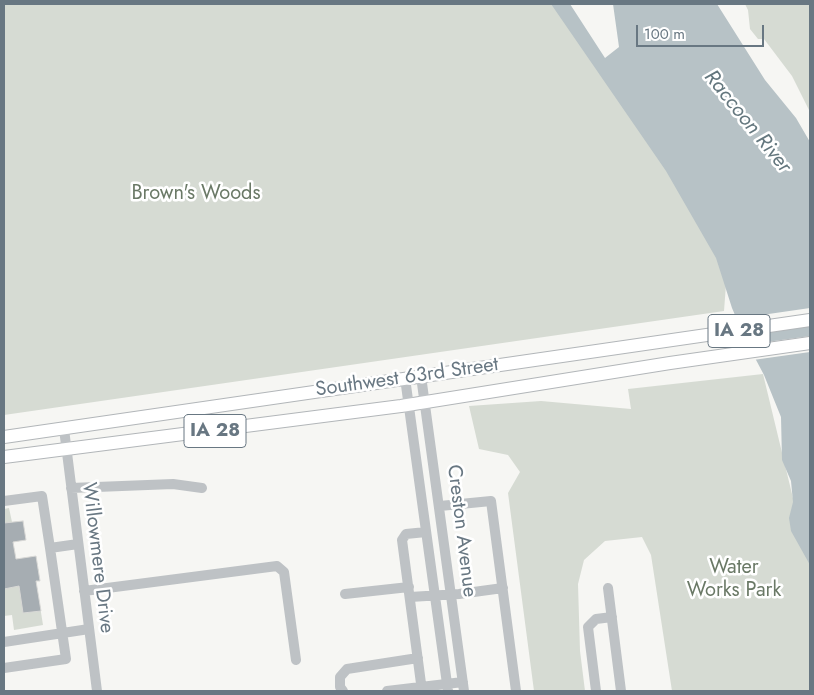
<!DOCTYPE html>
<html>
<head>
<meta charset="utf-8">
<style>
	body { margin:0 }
	#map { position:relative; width:814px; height:695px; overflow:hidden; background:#f6f6f3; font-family:Jost,sans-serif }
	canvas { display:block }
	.frame { position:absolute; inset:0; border:5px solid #687782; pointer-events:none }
	.scale { position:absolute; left:636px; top:25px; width:128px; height:22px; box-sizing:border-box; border:2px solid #687782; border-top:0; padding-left:6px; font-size:15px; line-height:18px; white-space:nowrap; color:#687782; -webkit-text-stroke:4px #fff; paint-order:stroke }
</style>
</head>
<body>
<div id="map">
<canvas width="814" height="695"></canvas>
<div class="frame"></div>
<div class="scale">100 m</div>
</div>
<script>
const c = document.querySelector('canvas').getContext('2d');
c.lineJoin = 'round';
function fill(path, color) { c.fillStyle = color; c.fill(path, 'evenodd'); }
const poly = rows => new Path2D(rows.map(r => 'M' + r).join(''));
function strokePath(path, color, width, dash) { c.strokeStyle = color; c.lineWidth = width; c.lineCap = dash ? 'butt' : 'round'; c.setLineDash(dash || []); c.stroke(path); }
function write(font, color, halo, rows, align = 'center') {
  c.font = font + ' Jost,sans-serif'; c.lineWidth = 5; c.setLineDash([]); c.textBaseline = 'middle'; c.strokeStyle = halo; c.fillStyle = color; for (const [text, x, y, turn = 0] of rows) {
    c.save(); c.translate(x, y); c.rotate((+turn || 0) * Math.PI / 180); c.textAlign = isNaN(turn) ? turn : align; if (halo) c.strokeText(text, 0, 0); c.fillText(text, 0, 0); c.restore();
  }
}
fill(poly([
	[4,4,565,4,729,245,724,311,4,415],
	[745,4,810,4,810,121,809,110,792,76,764,39,758,39,750,29,748,10],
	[763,374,806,552,810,559,810,691,672,691,651,555,642,537,605,541,584,560,578,584,580,651,585,691,534,691,508,493,520,472,508,455,479,449,469,406,541,401,631,409,628,389],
	[9,508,12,522,23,521,26,540,13,542,16,559,36,556,40,581,36,581,43,625,14,630,12,615,4,616,4,509]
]), '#d6dbd3');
fill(poly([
	[551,4,570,4,605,58,619,47,613,4,717,4,765,80,796,118,810,142,810,565,791,531,789,518,793,502,791,481,782,460,781,417,764,375,746,341,732,308,716,258,666,171]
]), '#b7c2c6');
fill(poly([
	[810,308,810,326,741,336,734,319],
	[810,336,810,352,753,360,745,345]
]), '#f6f6f3');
const building = poly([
	[23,521,26,540,13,542,16,559,36,556,40,581,36,581,41,611,23,613,19,586,4,589,4,523,23,521]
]);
fill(building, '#a6adb2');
strokePath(building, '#d8d8d6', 1);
const major = poly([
	[4,437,810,320],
	[4,457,401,406,670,363,810,343]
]);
strokePath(major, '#b2b6b9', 14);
strokePath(poly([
	[421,376,464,691],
	[405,378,448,691],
	[64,429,97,691],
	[71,488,173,484,202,488],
	[4,501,42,496,50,548],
	[440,506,491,501,516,691],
	[608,588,621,691],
	[84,591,277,566,284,572,296,660],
	[345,594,409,587],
	[410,597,459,594,503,588],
	[4,642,89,629],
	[4,668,66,659,50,548,78,544],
	[343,691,340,687,340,677,347,669,418,658],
	[387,691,463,682],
	[422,691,402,540,406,534,426,532],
	[596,691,588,627,596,619,612,617]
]), '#bec2c5', 10);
strokePath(major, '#fff', 12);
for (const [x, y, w] of [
	[739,331,62],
	[215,431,62]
]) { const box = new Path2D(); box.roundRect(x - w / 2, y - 16.5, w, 33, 4); c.fillStyle = '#fff'; c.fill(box); strokePath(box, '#687782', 1); }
write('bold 19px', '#687782', null, [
	["IA 28",739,331],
	["IA 28",215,431]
]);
write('20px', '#6a7966', '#fff', [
	["Brown's Woods",196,194],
	["Water",734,568],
	["Works Park",734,591]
]);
write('20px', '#687782', '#fff', [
	["Southwest 63rd Street",407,378,-8],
	["Creston Avenue",461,531,83],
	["Willowmere Drive",97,558,83]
]);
write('italic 21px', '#64777e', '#fff', [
	["Raccoon River",747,122,51]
]);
</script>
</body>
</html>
